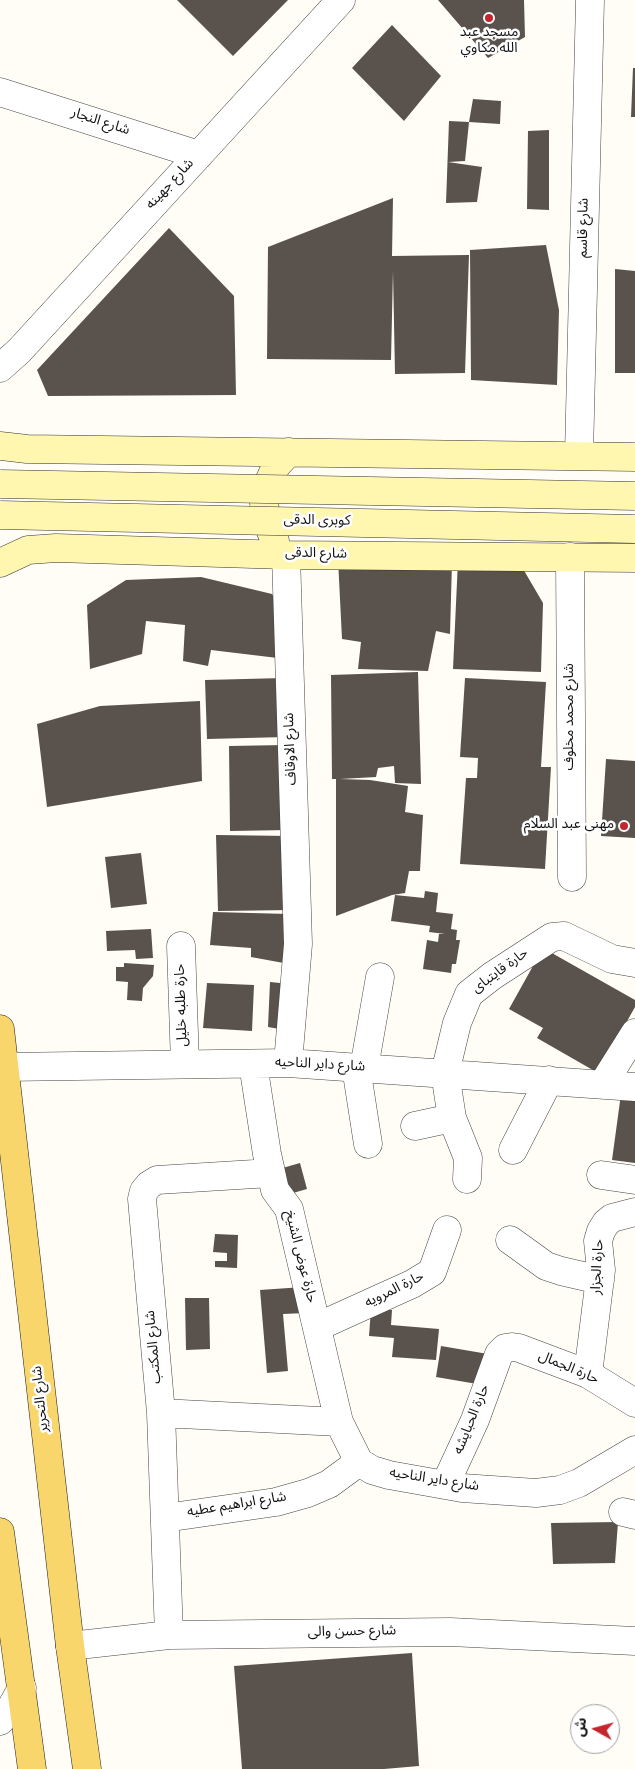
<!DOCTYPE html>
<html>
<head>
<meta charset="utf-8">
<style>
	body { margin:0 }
	#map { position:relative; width:635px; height:1769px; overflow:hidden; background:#fffdf5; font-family:Georgia,"Noto Sans Arabic",serif }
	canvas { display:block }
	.north { position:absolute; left:570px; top:1704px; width:50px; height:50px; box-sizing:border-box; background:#fff; border:1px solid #a0a0a0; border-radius:50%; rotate:277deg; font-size:14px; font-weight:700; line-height:20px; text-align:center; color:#111 }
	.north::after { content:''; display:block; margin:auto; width:18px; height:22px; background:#c4262e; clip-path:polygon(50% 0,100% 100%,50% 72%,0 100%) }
</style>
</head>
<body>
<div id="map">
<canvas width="635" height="1769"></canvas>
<div class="north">ش</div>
</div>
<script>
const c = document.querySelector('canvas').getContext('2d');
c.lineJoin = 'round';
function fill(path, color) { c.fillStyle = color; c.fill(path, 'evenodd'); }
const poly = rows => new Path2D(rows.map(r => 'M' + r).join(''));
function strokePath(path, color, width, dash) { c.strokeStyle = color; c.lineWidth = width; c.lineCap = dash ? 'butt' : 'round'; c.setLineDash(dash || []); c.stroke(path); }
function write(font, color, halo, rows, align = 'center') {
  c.font = font + ' Georgia,"Noto Sans Arabic",serif'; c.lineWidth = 5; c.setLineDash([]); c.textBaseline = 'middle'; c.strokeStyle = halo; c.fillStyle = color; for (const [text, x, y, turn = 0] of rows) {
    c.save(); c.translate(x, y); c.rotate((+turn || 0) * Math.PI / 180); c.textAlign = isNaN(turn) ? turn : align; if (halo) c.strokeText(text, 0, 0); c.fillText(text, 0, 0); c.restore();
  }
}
fill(poly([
	[177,0,288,0,233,56],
	[438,0,524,0,525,37,488,58],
	[392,25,441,76,404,121,352,68],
	[633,68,635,68,635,117,631,117],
	[473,99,501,101,500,124,469,122],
	[449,121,469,122,465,161,448,162,482,167,477,202,446,203],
	[549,130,549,210,527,209,528,131],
	[393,198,392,256,469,255,465,373,395,374,393,271,391,360,267,359,268,247],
	[169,228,234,296,236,395,48,396,37,370],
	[546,245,559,310,557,385,471,380,470,250],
	[615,269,635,271,635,373,615,373],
	[338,559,452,562,450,634,436,631,428,671,358,669,361,642,342,639],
	[458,560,519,562,543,603,541,672,453,669],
	[201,577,272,594,282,609,286,659,211,650,208,666,183,661,185,625,146,621,142,654,90,669,87,605,126,580],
	[418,672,421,784,395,783,394,766,378,768,376,777,340,779,370,780,408,786,405,812,423,815,420,871,409,871,405,893,392,895,336,916,336,779,332,779,331,675],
	[284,678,286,737,207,739,205,680],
	[465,678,546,682,541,767,551,767,545,869,460,864,466,778,477,778,478,758,460,757],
	[200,701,202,781,47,807,37,724,100,706],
	[285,745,289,830,230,831,229,746],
	[606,759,635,761,635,838,601,836],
	[216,835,290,836,292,910,218,911],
	[141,853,147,904,111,908,105,857],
	[425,891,438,893,436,912,453,914,451,929,457,930,456,940,460,940,456,964,452,964,451,973,423,969,427,940,438,942,439,934,445,934,429,932,430,926,391,921,395,895,424,898],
	[213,912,289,914,289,964,251,957,251,948,210,945],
	[151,929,153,958,136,959,135,950,107,951,106,931],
	[543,948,635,1000,635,1007,598,1073,537,1038,543,1028,509,1009],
	[124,963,154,965,153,976,143,988,142,1001,127,1000,128,982,116,981,116,967,124,967],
	[270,982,290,984,285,1030,268,1027],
	[207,983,254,985,252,1031,203,1028],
	[621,1094,635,1096,635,1163,612,1160],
	[300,1163,307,1189,286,1195,279,1169],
	[215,1234,238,1235,237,1268,215,1267,215,1261,227,1261,227,1253,213,1252],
	[303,1287,305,1313,283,1314,288,1371,267,1373,260,1290],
	[185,1298,209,1298,210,1349,186,1350],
	[371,1309,392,1310,391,1325,439,1329,436,1360,392,1357,394,1338,369,1336],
	[441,1346,488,1354,483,1385,436,1377],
	[618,1522,615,1563,553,1564,551,1523],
	[412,1653,419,1766,384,1769,242,1769,234,1666]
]), '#5a524d');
const street = poly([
	[0,92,199,155],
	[0,368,19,351,341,0],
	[579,455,590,0],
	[286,555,298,944,288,1063],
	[570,557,572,877],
	[181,946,185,1064],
	[253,1064,267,1154,275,1190,289,1209,339,1422],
	[5,1067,288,1063,635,1087],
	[356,1067,368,1144],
	[364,1068,380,977],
	[603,1084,635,1033],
	[415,1126,452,1118],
	[513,1150,549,1080],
	[601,1175,635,1180],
	[467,1179,468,1158,452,1118,445,1073,457,1023,469,994,492,976,552,937,564,936,612,959,635,963],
	[510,1240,546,1266,561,1271,600,1280],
	[317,1327,412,1284,432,1272,447,1230],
	[588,1374,601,1270,598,1241,601,1231,606,1223,612,1218,635,1212],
	[161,1413,339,1422,359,1462,372,1470,389,1475,462,1488,536,1493,560,1490,579,1483,635,1450],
	[445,1485,475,1420,499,1354,505,1348,512,1347,519,1348,588,1374,635,1403],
	[623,1512,635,1515],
	[165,1518,276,1502,308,1493,329,1484,359,1462],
	[169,1635,161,1413,142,1199,144,1191,149,1185,157,1180,271,1173],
	[70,1646,169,1635,450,1632,635,1641],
	[0,1721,12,1706,22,1688]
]);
const secondary = poly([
	[0,446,27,449,635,457],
	[275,541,267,522,264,503,268,484,276,466,289,452],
	[0,563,28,550,56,548,286,555,635,558]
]);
const primary = poly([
	[0,1029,70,1646,87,1769],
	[0,1532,32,1769]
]);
strokePath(street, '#444', 29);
strokePath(secondary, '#333', 29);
strokePath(primary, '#222', 29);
strokePath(street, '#fff', 28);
strokePath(secondary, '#fff6b0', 28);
strokePath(primary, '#f9d66b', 28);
const secondaryBridge = poly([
	[0,484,635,496],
	[0,515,635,529]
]);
strokePath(secondaryBridge, '#333', 29, []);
strokePath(secondaryBridge, '#fff6b0', 28);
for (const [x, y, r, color] of [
	[489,18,5,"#c4262e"],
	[624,826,5,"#c4262e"]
]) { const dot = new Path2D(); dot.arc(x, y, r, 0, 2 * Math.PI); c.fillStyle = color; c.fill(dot); strokePath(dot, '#fff', 2); }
write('14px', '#111', '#fff', [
	["مسجد عبد",489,34],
	["الله مكاوي",489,50],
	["مهنى عبد السلام",614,826,"right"]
]);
write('14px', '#111', '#fff', [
	["شارع النجار",100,123,18],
	["شارع جهينه",171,185,-47],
	["شارع قاسم",585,228,-89],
	["كوبرى الدقى",317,522,1],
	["شارع الدقى",316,555,1],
	["شارع محمد مخلوف",571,717,-90],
	["شارع الاوقاف",292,749,-92],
	["حارة قايتباى",501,972,-36],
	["حارة طلبه خليل",183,1005,-92],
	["شارع داير الناحيه",320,1066,3],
	["حارة عوض الشيخ",299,1257,76],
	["حارة الجزار",599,1267,-87],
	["حارة المرويه",395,1291,-26],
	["شارع المكتب",155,1347,-95],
	["حارة الجمال",568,1369,23],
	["شارع التحرير",42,1399,-96],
	["حارة الحبايشه",473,1420,-68],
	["شارع داير الناحيه",434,1481,9],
	["شارع ابراهيم عطيه",237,1506,-9],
	["شارع حسن والى",352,1633,-1]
]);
</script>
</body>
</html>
